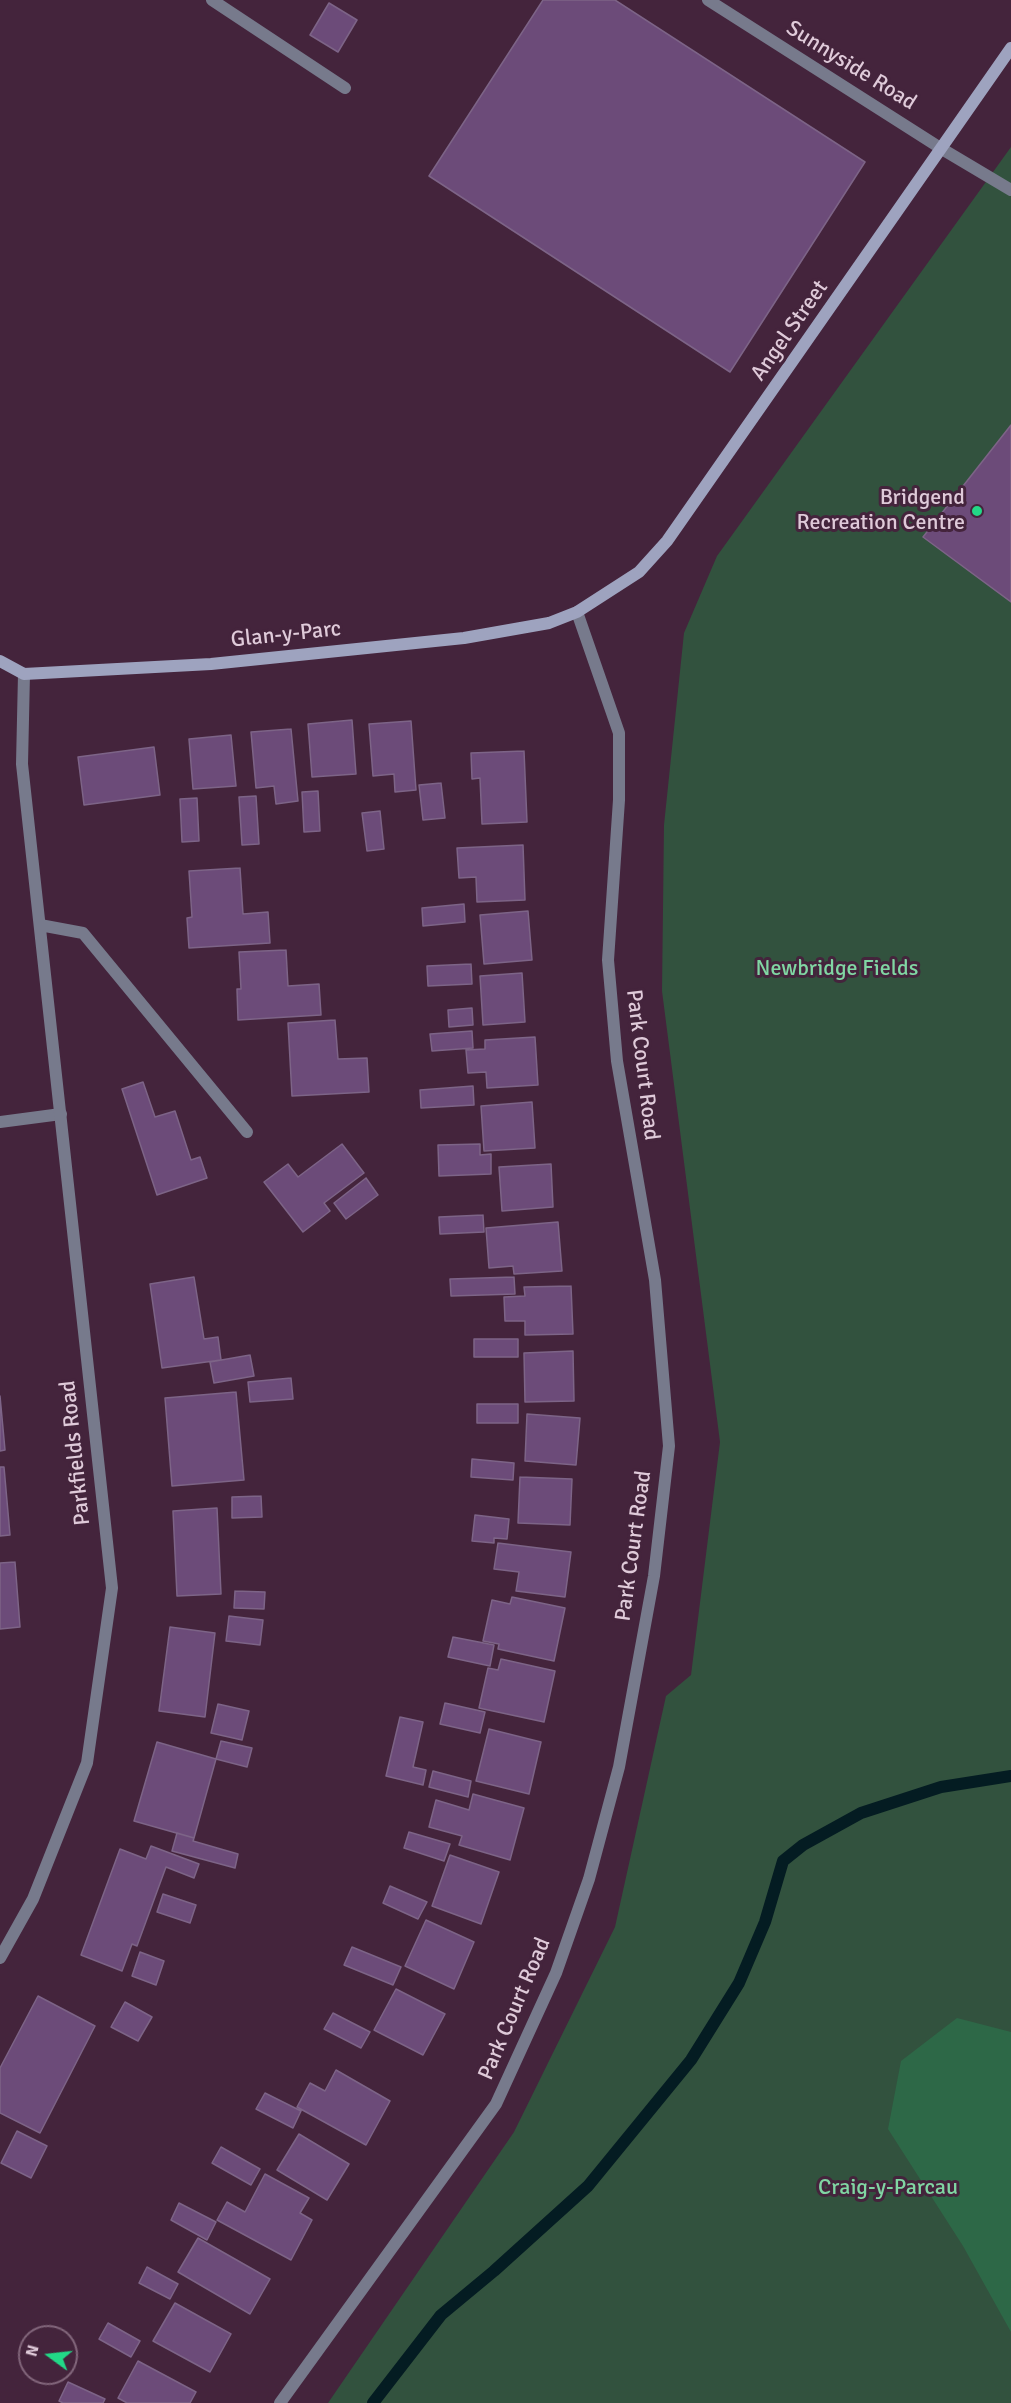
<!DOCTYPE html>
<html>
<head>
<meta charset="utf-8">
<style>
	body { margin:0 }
	#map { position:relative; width:1011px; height:2403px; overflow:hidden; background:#44243c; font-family:Signika,sans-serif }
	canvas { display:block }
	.north { position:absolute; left:18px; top:2325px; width:60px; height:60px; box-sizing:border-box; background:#44243c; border:2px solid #82667b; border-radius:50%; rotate:285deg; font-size:16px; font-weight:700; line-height:24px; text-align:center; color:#dfcad9 }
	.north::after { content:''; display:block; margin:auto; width:21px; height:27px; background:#22d887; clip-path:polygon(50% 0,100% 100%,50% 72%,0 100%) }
</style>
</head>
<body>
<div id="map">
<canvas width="1011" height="2403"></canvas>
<div class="north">N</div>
</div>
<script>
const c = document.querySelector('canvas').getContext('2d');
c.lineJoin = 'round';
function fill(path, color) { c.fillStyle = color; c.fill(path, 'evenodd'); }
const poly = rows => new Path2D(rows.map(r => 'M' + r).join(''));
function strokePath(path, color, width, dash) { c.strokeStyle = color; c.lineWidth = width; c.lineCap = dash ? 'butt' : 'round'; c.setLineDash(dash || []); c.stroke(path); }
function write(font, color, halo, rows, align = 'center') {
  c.font = font + ' Signika,sans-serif'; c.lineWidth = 6; c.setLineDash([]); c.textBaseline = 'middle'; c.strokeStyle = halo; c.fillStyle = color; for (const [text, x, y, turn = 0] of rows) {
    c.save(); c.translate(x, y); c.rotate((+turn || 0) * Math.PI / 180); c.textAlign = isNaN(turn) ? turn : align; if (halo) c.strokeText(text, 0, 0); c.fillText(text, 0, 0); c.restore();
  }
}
fill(poly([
	[1011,147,1011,2403,328,2403,514,2132,615,1927,666,1696,691,1675,720,1442,662,991,664,825,684,633,717,556]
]), '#32523e');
fill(poly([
	[957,2018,1011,2032,1011,2332,963,2246,888,2129,901,2061]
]), '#2d6847');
strokePath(poly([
	[373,2403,441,2315,494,2271,588,2186,691,2060,739,1983,765,1922,783,1861,803,1845,861,1813,941,1787,1011,1776]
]), '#041c22', 12);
const building = poly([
	[543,0,615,0,865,162,730,372,429,176,543,0],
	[329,3,357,20,338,52,310,35,329,3],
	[1011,425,1011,602,923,537,1011,425],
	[352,720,356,774,312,777,308,724,352,720],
	[411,721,416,790,395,792,394,774,373,776,369,724,411,721],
	[291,729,298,801,276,804,274,786,256,788,251,732,291,729],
	[231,735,236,786,193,789,189,739,231,735],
	[154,747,160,795,84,805,78,757,154,747],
	[524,751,527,822,482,824,480,778,472,779,471,753,524,751],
	[441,783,445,818,423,820,419,785,441,783],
	[318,791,320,831,304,832,302,792,318,791],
	[256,796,259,844,242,845,239,797,256,796],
	[197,798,199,841,182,842,180,799,197,798],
	[380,811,384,849,367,851,362,813,380,811],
	[523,845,525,900,477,902,476,877,459,878,457,848,523,845],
	[240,868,243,914,268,912,270,943,189,948,187,918,192,917,189,871,240,868],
	[464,904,465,922,423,926,422,908,464,904],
	[528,911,532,960,484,964,480,915,528,911],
	[286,950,288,986,319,984,321,1015,238,1020,237,989,241,989,239,952,286,950],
	[471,964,472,984,428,986,427,966,471,964],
	[522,973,525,1022,483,1025,480,976,522,973],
	[472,1008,473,1025,449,1027,448,1010,472,1008],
	[335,1020,338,1059,367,1058,369,1092,292,1096,288,1023,335,1020],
	[472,1031,473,1048,432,1051,430,1034,472,1031],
	[535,1037,538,1085,487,1088,486,1072,468,1073,466,1050,485,1049,485,1040,535,1037],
	[143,1082,155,1117,175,1111,191,1160,200,1157,207,1178,157,1195,122,1089,143,1082],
	[473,1086,474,1105,421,1108,420,1090,473,1086],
	[532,1102,535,1148,484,1151,481,1106,532,1102],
	[342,1144,364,1173,324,1203,330,1211,303,1232,264,1182,288,1164,298,1177,342,1144],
	[480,1144,480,1155,491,1154,491,1174,439,1176,438,1145,480,1144],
	[551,1164,553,1207,502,1211,499,1167,551,1164],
	[366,1178,378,1195,346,1219,334,1203,366,1178],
	[483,1215,484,1232,440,1234,439,1217,483,1215],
	[558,1222,562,1271,514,1274,513,1266,489,1268,486,1228,558,1222],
	[194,1277,204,1339,218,1337,221,1360,162,1368,150,1284,194,1277],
	[514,1277,515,1294,451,1296,450,1279,514,1277],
	[571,1286,573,1334,525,1335,525,1321,505,1321,504,1297,525,1296,524,1287,571,1286],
	[474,1339,518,1339,518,1357,474,1357,474,1339],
	[573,1351,574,1401,525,1402,524,1353,573,1351],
	[250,1355,254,1376,214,1383,210,1362,250,1355],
	[291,1378,293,1399,250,1402,248,1382,291,1378],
	[236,1392,244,1480,172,1486,165,1398,236,1392],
	[0,1396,5,1450,0,1451,0,1396],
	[477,1404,518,1404,518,1423,477,1423,477,1404],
	[527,1414,580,1418,576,1465,525,1461,527,1414],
	[472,1459,514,1463,513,1480,471,1477,472,1459],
	[0,1467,4,1467,10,1535,0,1536,0,1467],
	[520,1477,572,1479,570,1525,518,1523,520,1477],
	[261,1496,262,1517,232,1518,232,1497,261,1496],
	[217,1508,221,1594,177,1596,173,1511,217,1508],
	[475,1515,509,1519,507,1539,494,1538,494,1543,472,1541,475,1515],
	[498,1543,571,1552,565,1597,516,1591,519,1572,494,1569,498,1543],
	[15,1562,20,1627,0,1629,0,1563,15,1562],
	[235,1591,265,1592,264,1609,234,1608,235,1591],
	[512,1597,565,1608,554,1661,498,1649,499,1644,483,1641,492,1600,510,1604,512,1597],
	[229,1616,263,1620,260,1645,226,1641,229,1616],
	[170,1627,215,1633,205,1717,159,1711,170,1627],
	[453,1637,494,1645,490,1666,448,1657,453,1637],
	[501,1659,555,1671,544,1722,479,1708,488,1668,498,1670,501,1659],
	[445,1703,485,1712,480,1733,440,1724,445,1703],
	[218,1704,249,1711,242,1740,211,1733,218,1704],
	[400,1717,423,1722,413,1767,426,1770,423,1785,386,1776,400,1717],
	[489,1729,541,1742,529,1794,476,1781,489,1729],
	[221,1741,252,1748,247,1767,216,1759,221,1741],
	[157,1742,216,1759,194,1838,134,1821,157,1742],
	[433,1771,471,1781,468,1797,429,1787,433,1771],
	[473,1794,524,1808,510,1860,459,1845,462,1836,429,1827,436,1800,469,1810,473,1794],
	[409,1832,450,1844,444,1861,404,1848,409,1832],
	[177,1833,194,1838,193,1841,238,1854,235,1868,172,1851,177,1833],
	[151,1846,199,1864,194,1878,166,1867,137,1946,132,1944,122,1971,81,1955,120,1849,146,1859,151,1846],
	[450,1855,499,1872,481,1924,432,1906,450,1855],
	[390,1886,427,1902,418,1919,383,1903,390,1886],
	[163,1894,196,1905,190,1923,157,1912,163,1894],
	[426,1920,474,1942,454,1989,405,1966,426,1920],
	[352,1947,401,1967,393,1985,344,1965,352,1947],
	[140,1952,164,1961,156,1985,132,1976,140,1952],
	[396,1989,445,2014,423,2055,374,2030,396,1989],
	[38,1996,95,2026,40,2133,0,2113,0,2068,38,1996],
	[125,2002,152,2017,138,2041,111,2027,125,2002],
	[333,2013,370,2032,361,2048,324,2029,333,2013],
	[336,2070,390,2101,366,2145,297,2107,310,2083,325,2091,336,2070],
	[265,2093,301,2111,293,2128,256,2109,265,2093],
	[17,2131,47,2146,31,2178,1,2163,17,2131],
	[299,2134,349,2164,327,2200,277,2170,299,2134],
	[221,2147,260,2169,251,2185,212,2163,221,2147],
	[265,2174,309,2198,300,2213,312,2220,291,2260,217,2220,227,2202,245,2212,265,2174],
	[179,2203,216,2222,207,2240,171,2220,179,2203],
	[198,2238,270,2279,250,2314,178,2272,198,2238],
	[147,2267,178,2284,170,2299,139,2283,147,2267],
	[175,2303,231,2334,210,2372,153,2341,175,2303],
	[108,2323,140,2341,131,2357,99,2339,108,2323],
	[138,2361,196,2392,190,2403,127,2403,118,2398,138,2361],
	[68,2382,105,2399,103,2403,63,2403,59,2401,68,2382]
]);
fill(building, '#6c4b79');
strokePath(building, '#7d6487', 1.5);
strokePath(poly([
	[212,0,345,88],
	[942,149,1011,190],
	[0,1122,61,1114]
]), '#777a8c', 12);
strokePath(poly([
	[708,0,942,149],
	[40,925,83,933,247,1132],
	[0,1958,33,1899,87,1763,112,1588,22,764,24,674],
	[280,2403,496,2104,556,1973,589,1879,619,1767,654,1576,669,1446,655,1280,617,1061,608,960,619,800,619,733,577,612]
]), '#777a8c', 12);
strokePath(poly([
	[0,661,24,674,211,664,464,638,549,623,577,612,639,572,667,541,1011,48]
]), '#9ea3bf', 12);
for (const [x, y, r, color] of [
	[977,511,6,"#22d887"]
]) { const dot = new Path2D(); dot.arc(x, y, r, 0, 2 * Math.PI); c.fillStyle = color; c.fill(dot); strokePath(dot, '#44243c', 2); }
write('22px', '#dfcad9', '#44243c', [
	["Sunnyside Road",851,66,32],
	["Angel Street",790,331,-55],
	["Glan-y-Parc",286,635,-6],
	["Park Court Road",642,1065,83],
	["Parkfields Road",76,1453,-96],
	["Park Court Road",634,1546,-82],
	["Park Court Road",515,2009,-67]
]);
write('22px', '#dfcad9', '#44243c', [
	["Bridgend",965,498],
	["Recreation Centre",965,523]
], 'right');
write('22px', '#80d6a3', '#44243c', [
	["Newbridge Fields",837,969],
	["Craig-y-Parcau",888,2188]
]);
</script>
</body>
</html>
